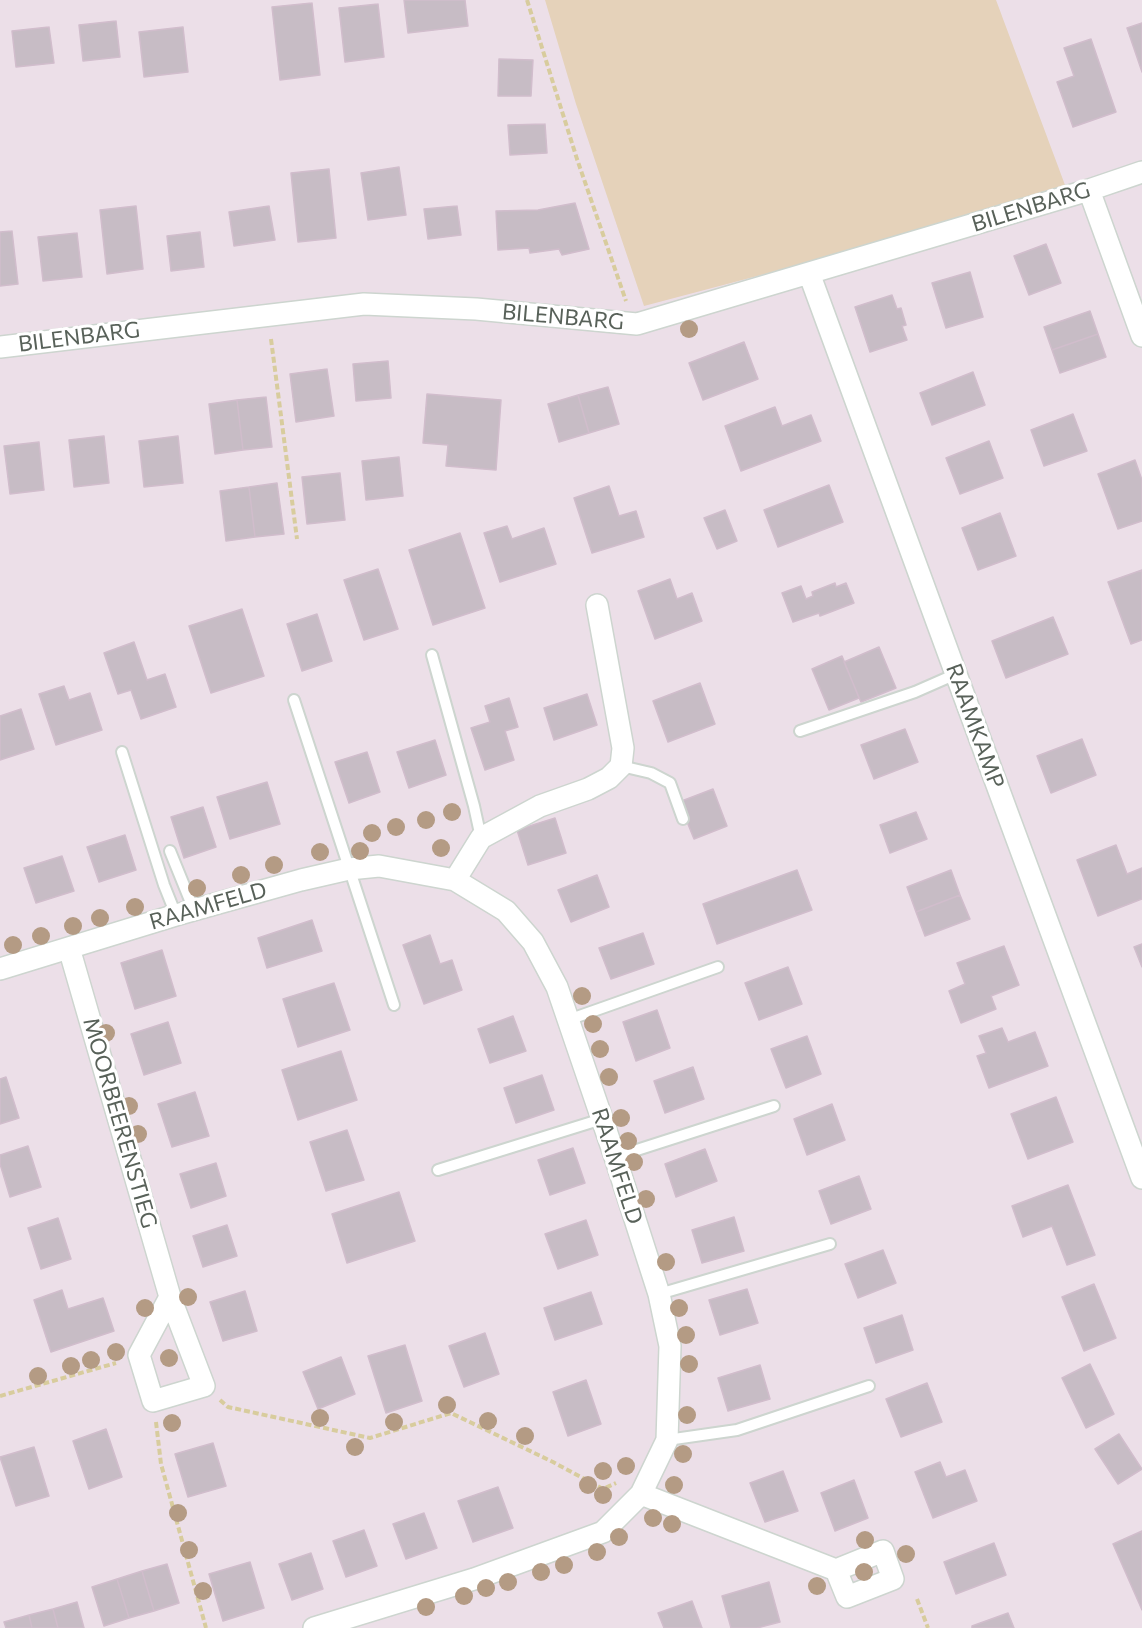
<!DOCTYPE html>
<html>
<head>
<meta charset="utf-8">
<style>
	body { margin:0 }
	canvas { display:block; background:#ecdfe8 }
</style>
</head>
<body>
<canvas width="1142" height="1628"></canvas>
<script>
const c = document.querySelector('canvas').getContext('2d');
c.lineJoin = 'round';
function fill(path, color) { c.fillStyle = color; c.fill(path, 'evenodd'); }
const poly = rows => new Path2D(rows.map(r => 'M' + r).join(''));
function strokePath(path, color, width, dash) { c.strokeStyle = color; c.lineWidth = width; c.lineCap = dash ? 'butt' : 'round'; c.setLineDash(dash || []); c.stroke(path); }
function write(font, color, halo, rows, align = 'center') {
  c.font = font + ' Commissioner,sans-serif'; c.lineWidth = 6; c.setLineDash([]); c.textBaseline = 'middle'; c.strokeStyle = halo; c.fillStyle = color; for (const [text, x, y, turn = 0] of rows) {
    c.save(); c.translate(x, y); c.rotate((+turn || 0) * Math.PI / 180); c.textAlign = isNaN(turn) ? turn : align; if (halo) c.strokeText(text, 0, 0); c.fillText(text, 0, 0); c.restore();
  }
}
fill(poly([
	[545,0,996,0,1065,185,848,252,644,306,576,104]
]), '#e5d2ba');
const building = poly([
	[404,0,465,0,468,26,408,33,404,0],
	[312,3,320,75,280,80,272,7,312,3],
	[378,4,384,57,345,62,339,8,378,4],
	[116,21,120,57,83,61,79,25,116,21],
	[1142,23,1142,72,1127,28,1142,23],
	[49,27,54,63,16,67,12,31,49,27],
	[183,27,188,72,144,77,139,32,183,27],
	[1091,39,1116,112,1073,127,1057,82,1074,76,1064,48,1091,39],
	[499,59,533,60,531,96,498,96,499,59],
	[545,124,547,153,510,155,508,125,545,124],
	[399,167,406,215,368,220,361,173,399,167],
	[329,169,336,238,298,242,291,173,329,169],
	[575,203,589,249,562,255,559,249,530,253,529,248,498,250,496,211,538,210,575,203],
	[136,206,143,269,107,274,100,210,136,206],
	[269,206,275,240,234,246,229,212,269,206],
	[457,206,461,235,428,239,424,209,457,206],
	[12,231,18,284,0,286,0,232,12,231],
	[200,232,204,267,171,271,167,236,200,232],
	[77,233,82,277,43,281,38,237,77,233],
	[1046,244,1061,283,1029,295,1014,256,1046,244],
	[970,272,983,317,946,328,932,283,970,272],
	[892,295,897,309,901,308,906,325,902,326,907,340,870,352,855,307,892,295],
	[1090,311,1098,334,1052,350,1044,327,1090,311],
	[1098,334,1106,357,1060,373,1052,350,1098,334],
	[744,342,758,379,703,400,689,363,744,342],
	[388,361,391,398,356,401,353,364,388,361],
	[327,369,334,416,296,422,290,374,327,369],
	[973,372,985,405,932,425,920,393,973,372],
	[608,387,619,424,589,433,578,395,608,387],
	[427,394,501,400,496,470,446,466,448,445,423,443,427,394],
	[578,395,589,433,559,442,548,404,578,395],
	[266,397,272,447,243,450,237,400,266,397],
	[237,400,243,450,215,454,209,404,237,400],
	[775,407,782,426,811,415,821,441,741,471,725,426,775,407],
	[1073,414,1087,451,1044,466,1031,430,1073,414],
	[104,436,109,483,74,487,69,440,104,436],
	[178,436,183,483,144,487,139,441,178,436],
	[989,441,1003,478,960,494,946,458,989,441],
	[39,442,44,490,10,494,4,446,39,442],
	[399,457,403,496,366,500,362,461,399,457],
	[1135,460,1142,480,1142,521,1118,529,1098,474,1135,460],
	[340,473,345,520,307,524,302,477,340,473],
	[277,483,284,534,255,537,249,487,277,483],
	[829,485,843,522,778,547,764,510,829,485],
	[609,486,619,516,636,511,644,537,592,553,574,498,609,486],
	[249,487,255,537,226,541,220,491,249,487],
	[725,510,737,541,717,549,704,518,725,510],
	[1000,513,1016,556,978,570,962,528,1000,513],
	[507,526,512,539,544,528,556,564,500,582,484,533,507,526],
	[460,533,485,608,433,625,409,550,460,533],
	[378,569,398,629,364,640,344,580,378,569],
	[1142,570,1142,640,1131,644,1108,582,1142,570],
	[670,579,677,599,692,593,702,621,655,639,638,591,670,579],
	[835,583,836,587,846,583,854,603,820,616,819,613,793,622,782,593,801,586,806,599,813,596,812,592,835,583],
	[242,609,264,676,211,693,189,626,242,609],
	[317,614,332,661,302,671,287,624,317,614],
	[1053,617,1068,654,1006,678,992,641,1053,617],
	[134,642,147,680,165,674,176,707,141,719,131,690,118,694,104,653,134,642],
	[879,647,896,688,861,702,844,662,879,647],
	[842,656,859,698,829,710,812,669,842,656],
	[700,683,715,724,668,742,653,701,700,683],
	[64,686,69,700,90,693,102,730,56,745,39,694,64,686],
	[587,694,597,725,554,740,544,708,587,694],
	[509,698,518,727,505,731,514,760,485,770,471,728,490,722,485,706,509,698],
	[21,709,34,749,0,760,0,716,21,709],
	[905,729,918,762,874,779,861,745,905,729],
	[1082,739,1096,775,1051,793,1037,756,1082,739],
	[435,740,446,775,409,788,397,752,435,740],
	[367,752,380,792,349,803,335,762,367,752],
	[267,782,280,824,230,839,217,797,267,782],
	[713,789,727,826,694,839,679,802,713,789],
	[203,807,216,847,184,858,171,817,203,807],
	[916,812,927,839,890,853,880,825,916,812],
	[555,818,566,853,528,865,517,830,555,818],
	[125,835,136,870,99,882,87,847,125,835],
	[1116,845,1127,874,1142,868,1142,899,1098,916,1077,860,1116,845],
	[62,856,74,891,36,903,24,868,62,856],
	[797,870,812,910,717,944,703,904,797,870],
	[951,870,960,895,916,912,907,887,951,870],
	[597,875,609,907,571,922,558,890,597,875],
	[960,895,970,919,925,936,916,912,960,895],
	[312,920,322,951,267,968,258,938,312,920],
	[643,933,654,964,611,979,599,948,643,933],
	[430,935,440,964,452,960,462,990,424,1004,403,945,430,935],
	[1142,944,1142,967,1134,947,1142,944],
	[1004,946,1019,985,991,996,996,1009,961,1023,949,991,965,984,957,963,1004,946],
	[162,950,176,996,135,1009,121,963,162,950],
	[788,967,802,1004,759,1020,745,983,788,967],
	[334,983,350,1030,298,1047,283,999,334,983],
	[657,1010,670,1048,636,1061,623,1022,657,1010],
	[513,1016,526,1051,490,1063,478,1029,513,1016],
	[168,1022,181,1063,144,1075,131,1034,168,1022],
	[1002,1028,1008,1042,1035,1032,1048,1066,989,1088,977,1056,986,1053,979,1036,1002,1028],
	[807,1036,821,1074,786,1088,771,1049,807,1036],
	[341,1051,357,1100,298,1120,282,1070,341,1051],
	[693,1067,704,1099,665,1113,654,1081,693,1067],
	[542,1075,554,1110,516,1123,504,1088,542,1075],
	[6,1077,19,1118,0,1124,0,1079,6,1077],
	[195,1092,209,1136,172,1147,158,1104,195,1092],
	[1056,1097,1073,1142,1028,1159,1011,1114,1056,1097],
	[832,1104,845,1140,807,1155,794,1119,832,1104],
	[347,1130,364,1180,326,1191,310,1142,347,1130],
	[28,1146,41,1187,10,1197,0,1164,0,1155,28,1146],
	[573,1148,585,1183,550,1195,538,1160,573,1148],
	[705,1149,717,1181,676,1197,665,1164,705,1149],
	[216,1163,226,1196,191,1208,180,1174,216,1163],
	[859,1176,871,1209,831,1224,819,1191,859,1176],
	[1068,1185,1095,1255,1067,1265,1052,1226,1023,1237,1012,1206,1068,1185],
	[399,1192,415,1241,347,1263,332,1214,399,1192],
	[734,1217,744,1251,702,1263,692,1230,734,1217],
	[58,1218,71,1259,41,1269,28,1228,58,1218],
	[586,1220,598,1255,558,1269,545,1234,586,1220],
	[227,1225,237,1256,203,1267,193,1236,227,1225],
	[883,1250,896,1283,858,1298,845,1264,883,1250],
	[1094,1284,1116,1338,1084,1351,1062,1297,1094,1284],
	[747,1289,758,1323,720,1335,709,1300,747,1289],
	[62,1290,68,1309,103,1298,114,1331,51,1352,34,1300,62,1290],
	[245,1291,257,1331,223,1341,210,1302,245,1291],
	[591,1292,602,1324,555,1340,544,1308,591,1292],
	[902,1315,913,1350,876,1363,864,1328,902,1315],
	[485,1333,499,1374,464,1387,449,1346,485,1333],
	[405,1345,422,1401,386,1413,368,1356,405,1345],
	[341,1357,355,1394,318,1409,303,1372,341,1357],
	[1090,1364,1114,1414,1086,1428,1062,1378,1090,1364],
	[760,1365,770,1399,728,1411,718,1378,760,1365],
	[586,1380,601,1424,568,1436,553,1392,586,1380],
	[927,1383,942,1422,901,1437,886,1399,927,1383],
	[106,1429,122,1477,89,1489,73,1441,106,1429],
	[1119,1434,1142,1469,1118,1484,1095,1449,1119,1434],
	[213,1443,226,1486,188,1497,175,1454,213,1443],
	[34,1447,49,1496,16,1506,0,1457,34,1447],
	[940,1462,946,1477,965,1470,977,1501,933,1518,915,1472,940,1462],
	[783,1471,798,1511,765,1522,750,1483,783,1471],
	[854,1480,868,1518,835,1531,821,1493,854,1480],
	[498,1487,513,1528,473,1542,458,1501,498,1487],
	[424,1513,437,1548,406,1559,393,1524,424,1513],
	[364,1530,377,1566,346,1577,333,1541,364,1530],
	[1142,1531,1142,1610,1113,1544,1142,1531],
	[994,1543,1006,1575,956,1594,944,1562,994,1543],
	[311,1553,323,1589,292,1600,279,1564,311,1553],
	[250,1562,264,1608,223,1621,209,1574,250,1562],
	[167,1564,179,1603,154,1611,142,1571,167,1564],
	[142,1571,154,1611,129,1618,117,1579,142,1571],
	[117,1579,129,1618,104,1626,92,1587,117,1579],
	[769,1582,780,1622,757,1628,731,1628,722,1596,769,1582],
	[692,1601,702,1628,664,1628,658,1613,692,1601],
	[77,1602,84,1628,58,1628,53,1609,77,1602],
	[53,1609,58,1628,32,1628,29,1615,53,1609],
	[1008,1613,1014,1628,972,1628,972,1626,1008,1613],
	[29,1615,32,1628,6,1628,4,1622,29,1615]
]);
fill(building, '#c7bcc5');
strokePath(building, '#d1bdcc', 1.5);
const service = poly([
	[432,655,474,806,481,838],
	[294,700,394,1005],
	[800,731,915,692,956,674],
	[122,752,164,885,176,915],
	[621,766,651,773,670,783,683,819],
	[170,851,194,910],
	[568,1020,718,967],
	[615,1157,774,1106],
	[438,1170,602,1119],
	[659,1294,830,1244],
	[667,1440,737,1430,869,1386]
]);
const minor = poly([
	[1089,190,1142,336],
	[809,273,956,674,1142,1178],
	[0,347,364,304,476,309,637,324,1089,190,1142,172],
	[455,880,481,838,540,806,588,789,609,778,621,766,623,748,597,605],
	[69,948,170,1297,204,1386,153,1401,139,1355,170,1297],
	[0,969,176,915,301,880,349,869,379,866,455,880,506,911,533,942,557,987,615,1157,659,1294,670,1346,667,1440,641,1494,603,1532,474,1579,314,1628],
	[641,1494,836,1570,847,1597,893,1579,883,1551,836,1570]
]);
strokePath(service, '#cdd5cf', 14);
strokePath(minor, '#cdd5cf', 24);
strokePath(poly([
	[527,0,577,159,626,301],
	[271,339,297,539],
	[0,1396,116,1363],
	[220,1400,228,1407,370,1438,451,1413,553,1462,603,1489,616,1483],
	[156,1422,161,1464,206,1628],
	[917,1599,928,1628]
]), '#d8cc9d', 4, [6, 3]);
strokePath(service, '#fff', 10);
strokePath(minor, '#fff', 21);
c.fillStyle = '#b49b84';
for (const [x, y] of [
	[689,329],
	[452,812],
	[426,820],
	[396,827],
	[372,833],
	[441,848],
	[360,851],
	[320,852],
	[274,865],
	[241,875],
	[197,888],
	[135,907],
	[100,918],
	[73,926],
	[41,936],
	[13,945],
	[582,996],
	[593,1024],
	[106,1033],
	[600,1049],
	[609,1077],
	[129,1106],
	[621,1118],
	[138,1134],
	[628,1141],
	[634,1162],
	[646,1199],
	[666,1262],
	[188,1297],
	[145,1308],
	[679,1308],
	[686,1335],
	[116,1352],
	[169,1358],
	[91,1360],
	[689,1364],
	[71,1366],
	[38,1376],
	[447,1405],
	[687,1415],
	[320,1418],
	[488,1421],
	[394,1422],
	[172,1423],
	[525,1436],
	[355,1447],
	[683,1454],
	[626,1466],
	[603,1471],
	[588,1485],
	[674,1485],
	[603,1495],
	[178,1513],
	[653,1518],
	[672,1524],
	[619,1537],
	[865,1540],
	[189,1550],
	[597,1552],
	[906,1554],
	[564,1565],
	[541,1572],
	[864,1572],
	[508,1582],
	[817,1586],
	[486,1588],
	[203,1591],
	[464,1596],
	[426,1607]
]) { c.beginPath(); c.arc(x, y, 9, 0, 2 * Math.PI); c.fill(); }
write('22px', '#586159', '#fff', [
	["BILENBARG",1031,207,-17],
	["BILENBARG",563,317,5],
	["BILENBARG",79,337,-7],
	["RAAMKAMP",975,726,70],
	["RAAMFELD",208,906,-16],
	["MOORBEERENSTIEG",120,1123,74],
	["RAAMFELD",617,1166,72]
]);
</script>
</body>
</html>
